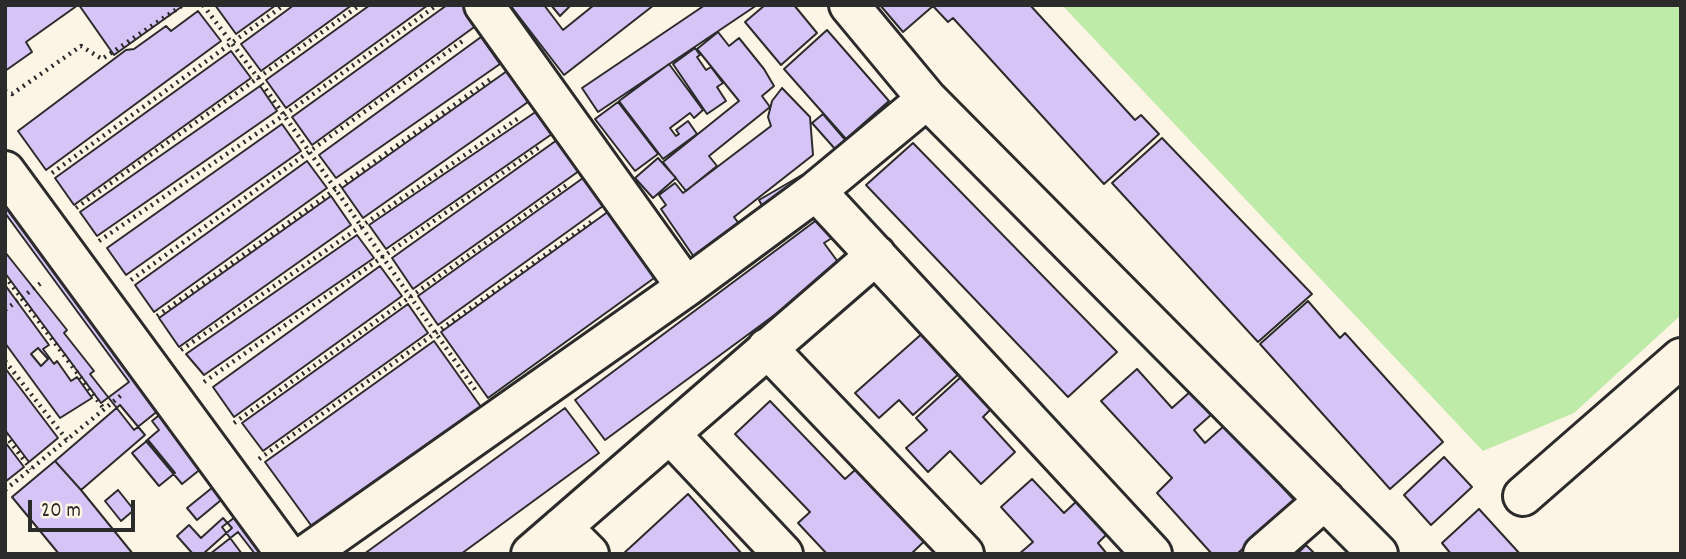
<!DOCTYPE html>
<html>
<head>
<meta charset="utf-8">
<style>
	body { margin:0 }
	#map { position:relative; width:1686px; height:559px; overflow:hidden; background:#fcf5e5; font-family:Dekko,sans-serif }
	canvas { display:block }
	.frame { position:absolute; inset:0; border:7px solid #2b2b2b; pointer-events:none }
	.scale { position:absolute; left:28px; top:500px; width:107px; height:32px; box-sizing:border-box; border:4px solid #2b2b2b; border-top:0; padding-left:9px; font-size:21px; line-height:24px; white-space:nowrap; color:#2b2b2b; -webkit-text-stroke:5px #fcf5e5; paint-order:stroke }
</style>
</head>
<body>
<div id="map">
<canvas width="1686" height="559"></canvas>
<div class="frame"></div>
<div class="scale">20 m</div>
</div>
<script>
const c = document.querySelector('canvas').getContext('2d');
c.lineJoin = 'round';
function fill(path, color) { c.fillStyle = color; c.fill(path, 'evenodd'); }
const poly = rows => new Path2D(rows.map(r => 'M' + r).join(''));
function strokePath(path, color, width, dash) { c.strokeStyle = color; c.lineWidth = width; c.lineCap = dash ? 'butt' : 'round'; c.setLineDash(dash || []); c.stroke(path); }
fill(poly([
	[1062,5,1681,5,1681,315,1574,413,1483,451]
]), '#bfeba8');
const building = poly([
	[5,5,78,5,26,42,32,52,5,71,5,5],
	[79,5,184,5,114,55,79,5],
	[215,5,276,5,236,34,215,5],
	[294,5,352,5,261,71,241,44,294,5],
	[370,5,428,5,286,108,266,80,370,5],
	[447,5,463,5,477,25,312,145,292,117,447,5],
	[510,5,544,5,563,30,594,5,654,5,564,75,510,5],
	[551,5,571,5,560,16,551,5],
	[705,5,757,5,598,112,582,88,705,5],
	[765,5,794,5,817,33,781,65,745,22,765,5],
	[880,5,933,5,933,6,903,32,880,5],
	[932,5,1030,5,1135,120,1141,115,1159,134,1104,184,953,18,948,22,932,5],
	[198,11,221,41,46,170,18,131,126,50,134,49,166,26,171,31,198,11],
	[827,30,889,101,846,139,784,69,827,30],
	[718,32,729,46,739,38,764,69,774,86,762,96,770,107,709,156,717,166,686,191,663,162,739,101,697,49,718,32],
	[481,37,500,64,336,178,319,155,481,37],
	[695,48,700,55,697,57,706,70,711,67,723,83,717,87,726,101,707,114,673,64,695,48],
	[231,51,251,78,74,205,55,178,231,51],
	[669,64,703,110,694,118,690,113,670,128,676,136,679,134,676,130,688,121,697,134,663,159,619,101,669,64],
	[507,71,528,102,363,218,342,188,507,71],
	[260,86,277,111,97,236,80,212,260,86],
	[782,88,810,117,813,155,734,217,740,225,696,260,661,209,666,205,659,195,675,183,683,193,771,126,768,117,772,101,782,88],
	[618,102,658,154,635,171,595,119,618,102],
	[537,111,552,134,386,249,369,225,537,111],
	[823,114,853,149,843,158,812,123,823,114],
	[282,124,301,151,126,275,107,248,282,124],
	[1162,138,1312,294,1258,342,1112,183,1162,138],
	[557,140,579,171,413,289,392,258,557,140],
	[913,143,1117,352,1068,397,866,185,913,143],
	[658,158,676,178,653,198,635,178,658,158],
	[307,161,327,188,154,312,135,285,307,161],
	[802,175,809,185,765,211,759,200,802,175],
	[583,178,603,206,438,325,418,296,583,178],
	[5,192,164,406,134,430,90,374,94,371,64,333,67,330,5,252,5,192],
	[331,196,351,225,179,347,159,318,331,196],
	[609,211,657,276,488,398,441,332,609,211],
	[5,213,129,382,101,403,5,273,5,213],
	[818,219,832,238,824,243,841,266,605,440,575,400,818,219],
	[357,235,374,258,204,375,186,354,357,235],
	[380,266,402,296,234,417,213,387,380,266],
	[5,285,49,345,43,349,54,364,57,361,71,381,77,377,92,398,60,418,5,343,5,285],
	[38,348,48,359,41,366,31,354,38,348],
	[1308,301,1340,338,1345,333,1443,442,1390,489,1260,344,1308,301],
	[408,304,428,333,263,451,242,423,408,304],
	[925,331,961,372,913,415,899,400,879,418,855,393,925,331],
	[434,341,481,407,313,528,265,462,434,341],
	[5,368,58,438,29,462,5,430,5,368],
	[1137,369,1172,408,1191,391,1212,414,1194,430,1205,443,1225,425,1295,501,1237,554,1212,554,1157,493,1172,478,1101,401,1137,369],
	[962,376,992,408,983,417,1015,452,981,484,950,451,928,472,906,448,927,430,916,418,962,376],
	[770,401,845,479,866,460,934,532,911,554,827,554,798,523,810,512,735,434,770,401],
	[120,405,145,435,81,490,55,461,120,405],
	[169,407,212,460,182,484,146,441,159,430,152,421,169,407],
	[565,408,599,453,461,554,364,554,565,408],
	[148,440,175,473,159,486,132,453,148,440],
	[5,442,24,467,5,482,5,442],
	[1444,457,1472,487,1431,525,1404,495,1444,457],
	[55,461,81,490,133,554,59,554,12,497,55,461],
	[223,479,232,491,197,520,187,508,223,479],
	[1032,479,1064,513,1080,498,1110,531,1098,543,1107,554,1019,554,1033,542,1001,507,1032,479],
	[118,490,134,510,121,521,105,501,118,490],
	[688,494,742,554,623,554,688,494],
	[1479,509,1520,554,1451,554,1442,543,1479,509],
	[243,511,275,554,242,554,222,527,243,511],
	[223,518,232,528,203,554,193,554,177,536,189,525,201,538,223,518],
	[238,532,255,554,210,554,238,532],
	[1306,545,1315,554,1297,554,1306,545]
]);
fill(building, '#d5c4f5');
strokePath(building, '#2b2b2b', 2);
const minor = poly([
	[484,5,686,287],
	[849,5,927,99,1378,554],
	[5,171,286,554],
	[816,191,1152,554],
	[767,348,964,554],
	[670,434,783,554],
	[1523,496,1681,358],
	[562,527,589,554],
	[307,554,686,287,816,191,927,99],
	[531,554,876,255],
	[1263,554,1325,500]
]);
strokePath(minor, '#2b2b2b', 44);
strokePath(poly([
	[203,5,258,78,476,391],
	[5,91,12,94,81,46,102,59,183,5],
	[52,173,284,5],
	[76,208,360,5],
	[99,241,284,115,437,5],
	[5,276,104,409],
	[131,280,464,40],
	[5,310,41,283],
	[157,316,492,78],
	[181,350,520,117],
	[5,361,67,440],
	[204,382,541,146],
	[234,423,568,184],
	[5,435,31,469],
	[259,459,594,220],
	[5,490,124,393]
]), '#2b2b2b', 4.5, [2, 5]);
strokePath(minor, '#fcf5e5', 38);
</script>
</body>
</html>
